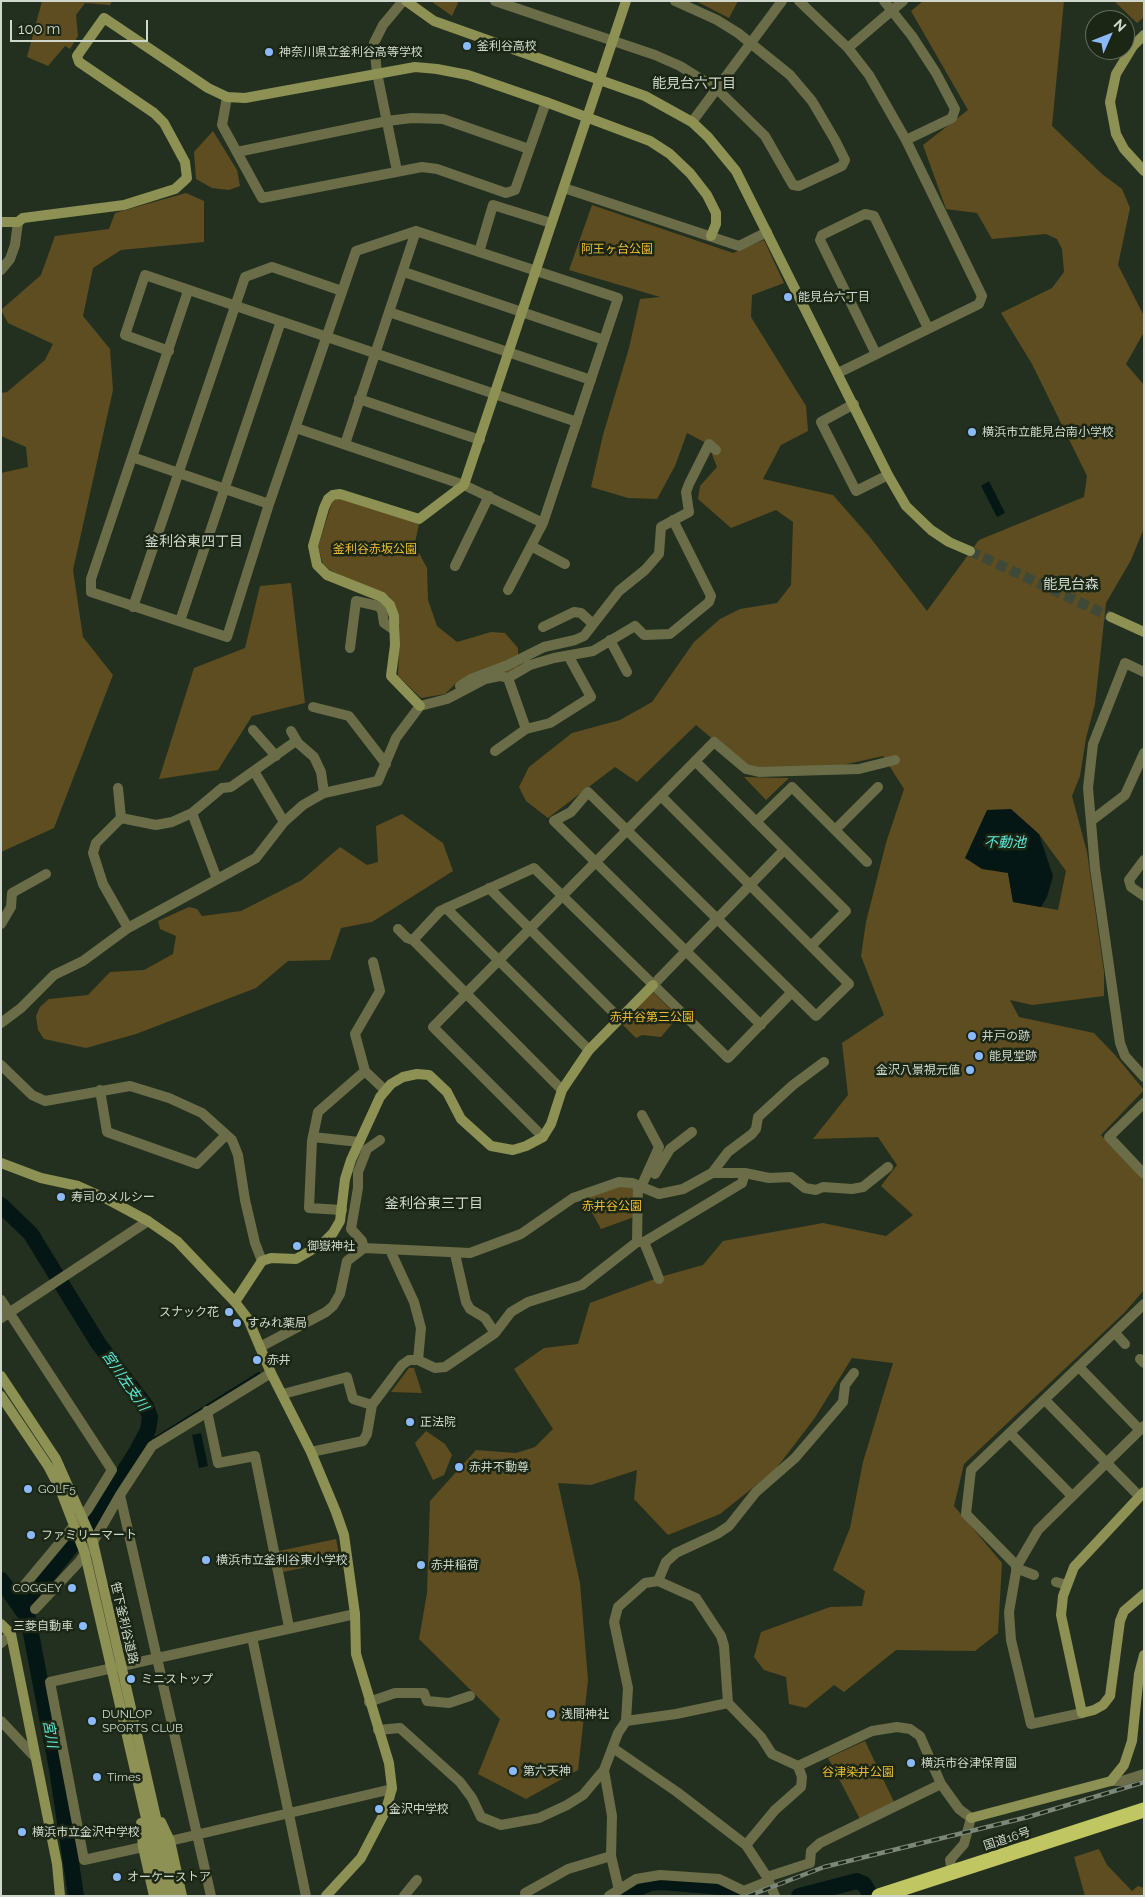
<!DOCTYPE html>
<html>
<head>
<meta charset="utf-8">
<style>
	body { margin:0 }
	#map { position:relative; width:1145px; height:1897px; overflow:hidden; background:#24301f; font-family:Raleway,sans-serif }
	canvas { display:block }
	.frame { position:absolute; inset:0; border:2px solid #d0d8cd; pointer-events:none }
	.north { position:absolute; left:1085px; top:10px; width:50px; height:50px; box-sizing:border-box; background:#1b2615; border:1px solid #636d5f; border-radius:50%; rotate:46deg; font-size:14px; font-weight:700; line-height:20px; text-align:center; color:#d0d8cd }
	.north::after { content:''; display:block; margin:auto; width:18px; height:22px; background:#8bbafc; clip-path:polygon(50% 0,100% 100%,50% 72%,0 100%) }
	.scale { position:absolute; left:10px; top:20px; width:138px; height:22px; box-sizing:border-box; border:2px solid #d0d8cd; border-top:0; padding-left:6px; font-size:15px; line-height:18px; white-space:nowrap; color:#d0d8cd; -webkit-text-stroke:4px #1b2615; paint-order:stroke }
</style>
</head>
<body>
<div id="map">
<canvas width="1145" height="1897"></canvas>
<div class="frame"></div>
<div class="north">N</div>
<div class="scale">100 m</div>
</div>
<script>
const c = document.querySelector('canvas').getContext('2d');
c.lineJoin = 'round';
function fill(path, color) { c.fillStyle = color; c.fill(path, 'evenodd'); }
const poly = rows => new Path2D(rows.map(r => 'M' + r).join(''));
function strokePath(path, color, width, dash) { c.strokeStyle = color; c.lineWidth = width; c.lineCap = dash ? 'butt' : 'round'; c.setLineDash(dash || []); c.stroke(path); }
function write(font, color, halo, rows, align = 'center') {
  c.font = font + ' Raleway,"Noto Sans JP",sans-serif'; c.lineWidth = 5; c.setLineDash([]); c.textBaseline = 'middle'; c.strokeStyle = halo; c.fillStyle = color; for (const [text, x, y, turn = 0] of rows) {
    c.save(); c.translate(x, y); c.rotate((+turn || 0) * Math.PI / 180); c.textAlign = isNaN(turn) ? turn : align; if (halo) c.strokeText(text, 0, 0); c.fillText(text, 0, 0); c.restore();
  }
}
fill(poly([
	[42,1,112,1,110,5,85,3,76,15,78,36,70,49,65,46,48,66,27,57],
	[431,1,456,1,458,3,452,16],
	[696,1,738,1,729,18],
	[923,1,1064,1,1052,126,1102,174,1122,189,1130,208,1118,265,1144,316,1144,332,1126,364,1144,385,1144,528,1131,560,1106,603,1095,704,1086,738,1080,776,1072,796,1087,852,1104,972,1104,996,1032,1005,1010,1000,1019,1017,1094,1033,1115,1055,1144,1090,1101,1135,1144,1181,1144,1290,1125,1312,964,1464,954,1506,1002,1563,998,1633,975,1651,896,1650,844,1692,834,1685,806,1708,789,1704,786,1677,764,1670,754,1657,761,1632,830,1607,862,1606,865,1591,833,1570,850,1528,863,1462,893,1363,852,1358,814,1419,775,1470,720,1514,668,1535,634,1499,637,1470,591,1485,558,1483,580,1583,588,1680,578,1770,526,1799,478,1774,500,1719,419,1639,427,1593,430,1501,476,1450,516,1453,535,1447,553,1429,514,1369,544,1348,578,1344,590,1303,660,1277,703,1265,723,1241,823,1223,886,1236,913,1215,881,1186,897,1165,878,1137,813,1139,848,1095,842,1043,884,1015,861,956,866,922,886,843,904,789,883,756,793,776,748,769,696,725,637,782,615,767,548,818,526,801,519,787,529,767,572,733,620,720,652,702,694,642,720,619,740,609,777,603,791,585,793,522,776,510,731,528,698,499,700,486,717,467,708,444,687,433,675,466,657,499,628,498,591,487,603,435,629,348,640,299,660,297,569,270,592,205,733,253,764,240,784,283,752,295,751,317,806,406,808,431,781,445,763,479,833,495,869,536,927,611,979,540,1084,497,1087,476,1032,364,1001,313,1052,288,1064,272,1062,249,1057,239,1046,234,992,239,977,213,946,209,923,145,968,110,911,11],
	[1039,834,1066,871,1058,910,1013,902,1008,873],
	[1114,1,1144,1,1144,17,1137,23],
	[213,131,237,170,240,186,229,190,212,188,196,179,194,152],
	[186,193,204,201,204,242,121,250,93,268,83,316,110,349,113,390,73,570,83,637,113,675,54,828,1,852,1,473,28,467,26,447,1,436,1,393,7,392,45,360,53,344,8,323,1,310,41,275,55,236,109,229,115,213],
	[339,498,419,524,413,552,419,553,427,568,428,600,437,626,457,642,491,632,505,633,518,648,518,655,513,659,520,668,505,674,457,682,445,694,421,698,398,676,400,626,394,603,389,596,331,571,323,564,318,547,332,502],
	[291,583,305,703,252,716,218,770,159,779,194,668,245,648,260,586],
	[744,777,782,778,789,778,766,800],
	[402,814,443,843,453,871,372,922,341,928,330,960,288,961,256,988,136,1034,86,1048,44,1039,38,1030,36,1016,40,1007,49,999,88,995,110,972,144,970,173,954,176,936,160,929,158,921,189,907,197,909,202,916,241,911,302,880,340,847,367,865,378,862,376,826],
	[652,991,678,1017,661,1037,642,1035,636,1038,620,1022],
	[617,1184,636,1187,634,1217,601,1229,583,1196],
	[409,1368,414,1368,422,1393,391,1392],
	[426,1431,445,1444,452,1455,444,1475,433,1480,415,1443],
	[336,1539,340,1560,283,1572,279,1551],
	[865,1741,894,1802,860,1819,828,1758],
	[1099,1849,1107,1865,1132,1891,1138,1886,1144,1888,1144,1896,1085,1896,1074,1857]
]), '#5e4d20');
fill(poly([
	[989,481,1005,513,997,517,981,486],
	[1011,809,1039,834,1053,876,1047,897,1041,907,1013,902,1008,873,982,869,965,858,987,810],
	[201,1433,208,1466,199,1468,192,1435]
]), '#051715');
strokePath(poly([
	[146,1434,155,1438,259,1373]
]), '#051715', 2.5);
strokePath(poly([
	[1,1205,31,1234,98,1343,146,1406,150,1417,148,1430,137,1451,97,1514,21,1609],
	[1,1580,28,1618,57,1769,76,1896],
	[628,1893,650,1883,662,1882,721,1887,737,1896],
	[799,1896,857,1881,864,1884,871,1896]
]), '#051715', 16);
strokePath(poly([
	[970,551,1111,617]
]), '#3e4939', 10, [10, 5]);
strokePath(poly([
	[495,1,655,55,680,66,717,89,765,136,793,185,799,186,842,166,845,160,835,140,812,101,790,75,738,33,717,20,675,1],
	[799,1,848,48,869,75,906,140,982,296,979,304,838,373],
	[884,1,912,36,936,73,955,109,952,118,906,140],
	[848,48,903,1],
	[227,97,222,125,262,198,422,167,437,169,506,193,515,190,546,102],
	[692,122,782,1],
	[237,152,387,121,412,118,443,119,529,149],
	[397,171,377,73,374,43,383,25,403,1],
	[564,188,739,246,767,232],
	[479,252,493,205,551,223],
	[1,270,10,259,15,245,18,222],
	[404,272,604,340],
	[188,291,91,579,91,592,227,637,269,504,356,251,416,231,618,298,543,523,464,485,296,428],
	[389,312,591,380],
	[169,351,125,335,145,275,577,422],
	[876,354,820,240,822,235,865,214,874,216,928,328],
	[359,399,480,440],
	[854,404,821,422,856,491,888,475],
	[345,444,416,231],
	[132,457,269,504],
	[531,546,565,564],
	[455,566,489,496],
	[508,590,543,523],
	[133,607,245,277,272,267,342,291],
	[180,621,281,321],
	[543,627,574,612,581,613,593,624],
	[610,640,627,672],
	[350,648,356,601,378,606,382,610,384,623,394,630],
	[1144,672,1125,663,1093,744,1088,788,1095,868,1120,1043,1125,1056,1144,1077],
	[508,678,526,729],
	[460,686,471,679,508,665,544,647,575,640,584,636,619,591,645,570,659,554,661,527,689,512,686,492,689,484,709,444,716,450],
	[313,707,349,716,386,764],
	[253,730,276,756],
	[291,731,298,743,314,757,321,772,324,793],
	[495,751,526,729,550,723,591,697,569,657],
	[695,761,846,911,811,946,849,984,816,1016,588,792,571,812,554,821,761,1025],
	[254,771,284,822],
	[118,788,121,818,96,843,93,853,103,884,128,928],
	[661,796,811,946],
	[192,813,222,788,231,787,296,741],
	[121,818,156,825,172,822,192,813,217,879],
	[1091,821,1125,795,1144,753],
	[756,822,792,787,867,862],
	[835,830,878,787],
	[1144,860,1129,880,1131,887,1144,896],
	[489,888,619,1018],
	[446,908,589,1050],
	[1,924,11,907,12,893,46,874],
	[398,929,407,938,413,940],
	[373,962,380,991,355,1034,365,1071,385,1090],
	[653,985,784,850],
	[1,1023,21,1008,54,975,83,961,128,928,256,858,284,822,303,805,324,793,378,781,396,738,420,706,447,699,485,679,500,676,508,678,530,665,554,658,593,651,635,626,644,635,670,634,709,602,711,596,673,520],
	[1,1065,32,1095,45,1101,130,1086,169,1098,202,1113,232,1140,238,1155,245,1200,255,1243,262,1261],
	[100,1090,107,1132,197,1164,226,1135],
	[562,1090,413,940,440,911,534,868,728,1058,791,993],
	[1144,1103,1109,1137,1144,1174],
	[313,1137,359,1142],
	[543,1137,433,1027,714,742,746,769,759,772,859,769,895,760],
	[712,1173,745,1173],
	[655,1174,670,1149,692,1132],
	[641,1187,659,1147,642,1115],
	[342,1210,309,1208,312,1141,318,1112,365,1071],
	[637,1242,638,1186],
	[644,1242,659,1279],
	[364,1248,362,1241,351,1229,358,1188,358,1172,367,1149,380,1140],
	[390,1250,414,1302,421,1328,418,1360],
	[455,1254,466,1302,470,1309,485,1318,495,1333],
	[1,1300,112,1470,88,1509,22,1588],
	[1,1318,148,1221],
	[1115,1333,1125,1344],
	[260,1347,326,1312,333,1306,340,1294,347,1261,364,1248,470,1253,521,1234,573,1198,619,1182,632,1183,659,1194,683,1189,712,1173,728,1152,752,1134,756,1129,758,1117,793,1085,824,1062],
	[1140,1359,1144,1363],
	[1079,1367,1140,1430],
	[283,1394,347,1377,353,1399,372,1405],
	[1045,1400,1139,1496],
	[207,1411,218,1463,255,1456,289,1627],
	[1010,1433,1072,1496],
	[311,1452,363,1441,367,1434,372,1405,402,1365,409,1360,418,1360,435,1368,445,1367,495,1333,511,1312,528,1302,582,1285,637,1242,644,1242,742,1183,745,1173,769,1178,791,1177,805,1188,816,1190,823,1187,852,1189,863,1187,888,1167],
	[120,1495,211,1896],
	[1017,1566,966,1514,971,1470,1144,1304],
	[1016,1568,1034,1575],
	[658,1581,666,1562,676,1553,717,1534,729,1526,756,1492,795,1458,843,1402,845,1385,854,1373],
	[1056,1582,1067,1585],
	[35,1609,79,1562,93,1542,120,1495,152,1446,271,1373],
	[252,1637,306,1896],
	[1,1643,11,1634],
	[369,1702,395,1693,424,1693,427,1701,449,1703,470,1696],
	[1082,1713,1031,1724,1011,1640,1009,1612,1017,1566,1038,1530,1144,1426],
	[1,1721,33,1755],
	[626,1721,676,1714,728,1703],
	[378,1730,400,1728,460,1782,472,1798,481,1817,501,1825,539,1818,567,1805,583,1795,604,1770,618,1733,626,1721,628,1688,614,1622,618,1607,645,1583,658,1581,696,1598,721,1636,724,1646,728,1703,761,1737,772,1754,798,1766,802,1777,801,1787,775,1810,746,1845],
	[613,1748,677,1792,746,1845,767,1877,775,1896],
	[798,1766,872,1731,897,1727,910,1729,920,1736,941,1784],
	[604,1770,612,1816,611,1856,619,1890],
	[1111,1781,1122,1781,1144,1774],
	[170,1841,392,1789],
	[143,1847,84,1860,50,1682,355,1614],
	[767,1877,810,1863,811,1851,820,1843,941,1784,959,1809,971,1818,964,1844,950,1860,952,1872],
	[525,1893,568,1869,611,1856],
	[404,1896,417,1880],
	[609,1896,636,1879,660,1875,719,1879,744,1891,769,1881]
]), '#6a6d47', 10);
strokePath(poly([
	[406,1,434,21,645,96,692,122,708,137,736,171,888,475,906,506,931,530,949,542,970,551],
	[1144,35,1133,46,1116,74,1110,102,1116,134,1124,149,1144,171],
	[1,222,18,222,23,218,124,205,175,189,187,178,185,162,164,123,154,113,79,62,77,56,104,18,208,88,227,97,245,98,415,67,437,69,468,75,546,102,650,141,670,154,690,173,707,195,716,213,716,224,711,236],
	[1111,617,1144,632],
	[420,706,391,676,395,645,394,616,390,605,382,597,327,575,317,565,313,546,324,508,328,499,333,495,340,494,419,519,464,485,626,1],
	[1,1163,41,1178,78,1186,107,1199,148,1221,177,1241,235,1302,248,1319,271,1373,311,1452,336,1512,344,1535,355,1614,356,1654,389,1763,392,1788,386,1810,361,1858,326,1896],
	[235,1302,262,1261,271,1258,296,1259,322,1244,333,1233,340,1221,345,1179,351,1160,380,1097,391,1084,403,1077,417,1074,429,1075,447,1092,461,1119,491,1146,513,1150,526,1146,543,1137,551,1124,562,1090,589,1050,653,985],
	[1,1376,56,1459,93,1542,174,1896],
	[1,1396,48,1466,60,1489,85,1554,164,1896],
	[1144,1492,1074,1567,1063,1596,1061,1615,1082,1713,1094,1710,1103,1705,1110,1696,1120,1621,1124,1611,1144,1594],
	[1,1624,11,1634,57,1864,60,1896],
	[971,1818,1111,1781,1124,1765,1132,1741,1139,1674,1144,1655],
	[161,1822,170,1841,182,1896],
	[141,1823,143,1847,154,1896]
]), '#8d9153', 10);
strokePath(poly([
	[879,1896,1144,1810]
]), '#c0c662', 15);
const rail = poly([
	[748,1896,824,1867,1028,1817,1144,1782]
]);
strokePath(rail, '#7d8779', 4.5);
strokePath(rail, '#1b2615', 2.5, [8]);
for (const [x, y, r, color] of [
	[467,46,5,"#8bbafc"],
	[269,52,5,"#8bbafc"],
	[788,297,5,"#8bbafc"],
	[972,432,5,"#8bbafc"],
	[972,1036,5,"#8bbafc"],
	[979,1056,5,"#8bbafc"],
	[970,1070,5,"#8bbafc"],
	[61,1197,5,"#8bbafc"],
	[297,1246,5,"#8bbafc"],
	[229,1312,5,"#8bbafc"],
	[237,1323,5,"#8bbafc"],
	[257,1360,5,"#8bbafc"],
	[410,1422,5,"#8bbafc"],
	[459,1467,5,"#8bbafc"],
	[28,1489,5,"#8bbafc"],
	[31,1535,5,"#8bbafc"],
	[206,1560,5,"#8bbafc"],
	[421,1565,5,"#8bbafc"],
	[72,1588,5,"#8bbafc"],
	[83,1626,5,"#8bbafc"],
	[131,1679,5,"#8bbafc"],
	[551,1714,5,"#8bbafc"],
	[92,1721,5,"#8bbafc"],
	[911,1763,5,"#8bbafc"],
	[513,1771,5,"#8bbafc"],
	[97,1777,5,"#8bbafc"],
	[379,1809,5,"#8bbafc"],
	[22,1832,5,"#8bbafc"],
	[117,1877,5,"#8bbafc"]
]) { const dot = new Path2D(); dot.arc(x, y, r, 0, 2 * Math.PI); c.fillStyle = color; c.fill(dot); strokePath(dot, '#1b2615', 2); }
write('12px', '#d0d8cd', '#1b2615', [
	["釜利谷高校",477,46],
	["神奈川県立釜利谷高等学校",279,52],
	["能見台六丁目",798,297],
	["横浜市立能見台南小学校",982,432],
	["井戸の跡",982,1036],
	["能見堂跡",989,1056],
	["金沢八景視元値",960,1070,"right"],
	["寿司のメルシー",71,1197],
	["御嶽神社",307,1246],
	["スナック花",219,1312,"right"],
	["すみれ薬局",247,1323],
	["赤井",267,1360],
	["正法院",420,1422],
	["赤井不動尊",469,1467],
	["GOLF5",38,1489],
	["ファミリーマート",41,1535],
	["横浜市立釜利谷東小学校",216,1560],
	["赤井稲荷",431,1565],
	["COGGEY",62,1588,"right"],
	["三菱自動車",73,1626,"right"],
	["ミニストップ",141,1679],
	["DUNLOP",102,1714],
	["SPORTS CLUB",102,1728],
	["浅間神社",561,1714],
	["横浜市谷津保育園",921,1763],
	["第六天神",523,1771],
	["Times",107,1777],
	["金沢中学校",389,1809],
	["横浜市立金沢中学校",32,1832],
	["オーケーストア",127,1877]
], 'left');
write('12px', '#edbc31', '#1b2615', [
	["阿王ヶ台公園",617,249],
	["釜利谷赤坂公園",375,549],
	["赤井谷第三公園",652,1017],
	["赤井谷公園",612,1206],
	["谷津染井公園",858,1772]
]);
write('12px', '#d0d8cd', '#1b2615', [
	["笹下釜利谷道路",124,1623,77],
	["国道16号",1007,1839,-18]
]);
write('14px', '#d0d8cd', '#1b2615', [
	["能見台六丁目",694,84],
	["釜利谷東四丁目",194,542],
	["能見台森",1071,585],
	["釜利谷東三丁目",434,1204]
]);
write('italic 14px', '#5deada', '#1b2615', [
	["不動池",1005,843],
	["宮川左支川",125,1381,55],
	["宮川",50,1734,79]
]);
</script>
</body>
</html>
